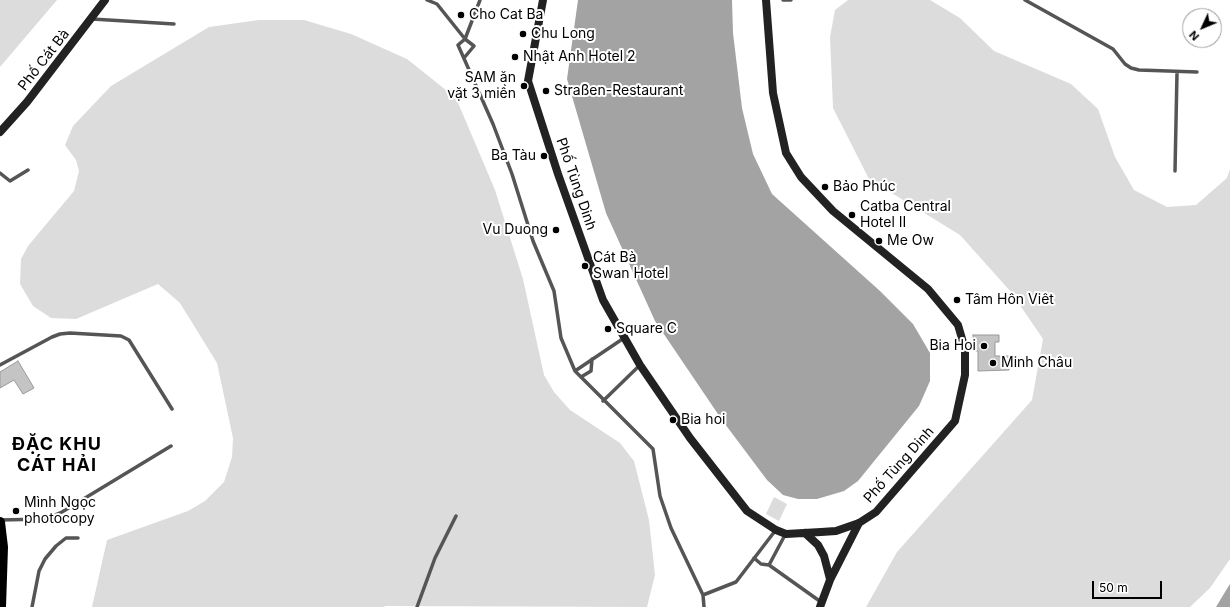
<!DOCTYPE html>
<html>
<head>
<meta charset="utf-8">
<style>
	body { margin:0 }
	#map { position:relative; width:1230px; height:607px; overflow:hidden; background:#fff; font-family:Inter,sans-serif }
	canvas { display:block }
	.north { position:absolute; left:1182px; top:8px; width:40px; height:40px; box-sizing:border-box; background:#fff; border:1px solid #999; border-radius:50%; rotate:226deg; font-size:11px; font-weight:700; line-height:16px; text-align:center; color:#000 }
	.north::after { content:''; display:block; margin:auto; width:14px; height:18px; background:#000; clip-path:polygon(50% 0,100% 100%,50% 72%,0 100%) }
	.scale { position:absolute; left:1092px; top:581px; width:70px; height:18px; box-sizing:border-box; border:2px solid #000; border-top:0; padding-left:5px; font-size:12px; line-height:14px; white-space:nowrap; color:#000; -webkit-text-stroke:3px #fff; paint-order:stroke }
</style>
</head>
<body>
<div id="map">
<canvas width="1230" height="607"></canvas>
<div class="north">N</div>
<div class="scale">50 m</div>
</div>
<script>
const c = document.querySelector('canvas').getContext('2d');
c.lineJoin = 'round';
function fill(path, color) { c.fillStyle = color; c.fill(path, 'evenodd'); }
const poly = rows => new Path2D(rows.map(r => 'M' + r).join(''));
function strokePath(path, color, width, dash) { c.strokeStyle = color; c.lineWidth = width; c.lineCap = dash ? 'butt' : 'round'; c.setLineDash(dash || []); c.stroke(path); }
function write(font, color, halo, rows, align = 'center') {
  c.font = font + ' Inter,sans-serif'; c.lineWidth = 4; c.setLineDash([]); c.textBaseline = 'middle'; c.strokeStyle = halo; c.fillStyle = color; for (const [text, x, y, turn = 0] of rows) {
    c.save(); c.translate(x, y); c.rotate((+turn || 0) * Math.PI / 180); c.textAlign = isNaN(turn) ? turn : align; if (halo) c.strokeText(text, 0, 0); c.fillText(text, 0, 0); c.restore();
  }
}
fill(poly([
	[0,0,57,0,0,67],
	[848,0,930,0,960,18,994,51,1071,84,1098,109,1115,157,1134,190,1167,207,1196,205,1227,178,1230,169,1230,559,1210,588,1190,607,866,607,897,552,1032,400,1043,339,1011,292,960,235,869,179,833,108,830,37,835,10],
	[259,20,304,20,351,34,407,59,456,98,495,190,523,279,544,375,554,392,570,410,620,443,634,461,649,520,655,575,647,607,386,606,383,607,92,607,107,540,188,511,205,501,224,482,232,457,233,438,217,363,180,303,158,284,76,319,51,318,33,306,20,284,21,259,28,246,74,191,79,171,76,160,65,145,73,126,111,86,209,27],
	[774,497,787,504,779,521,766,514]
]), '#dcdcdc');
fill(poly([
	[578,0,732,0,733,33,742,108,753,154,772,194,880,291,913,324,930,353,930,381,919,406,858,481,844,491,817,499,798,499,783,495,767,480,722,420,655,321,606,213,567,79],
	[1230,584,1230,607,1216,607,1225,592]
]), '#a3a3a3');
const building = poly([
	[973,335,999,335,999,342,995,342,995,356,1009,356,1009,370,978,371,978,351,974,351,973,335],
	[18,361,34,388,23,394,14,380,0,388,0,372,18,361]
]);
fill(building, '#c4c4c4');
strokePath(building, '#999', 1);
strokePath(poly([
	[427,0,437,4,465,39,458,45,493,124,512,174,533,241,554,291,561,338,575,371],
	[783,0,791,0],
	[1025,0,1113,49,1125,64,1131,68,1139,70,1197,72],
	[92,19,174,24],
	[464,58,474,46,465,39,480,0],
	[1175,171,1177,73],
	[0,173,10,181,28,170],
	[624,338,575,371,653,449,660,496,671,528,703,595,736,582,775,531],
	[0,365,52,337,60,334,70,333,121,336,129,340,172,409],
	[581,377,591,371,592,359],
	[603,401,639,366],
	[0,520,45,519,62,512,171,446],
	[785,535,769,565,821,602],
	[754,558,761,564,769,565],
	[703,595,704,607],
	[32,607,39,571,45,559,56,546,66,538,78,538],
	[417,607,435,558,456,516]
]), '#555', 3.5);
strokePath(poly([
	[543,0,528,81,558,174,603,300,640,365,690,438,747,511,776,530,786,534,821,532,836,531,859,523,876,512,955,421,965,375,965,349,958,325,928,289,833,211,801,177,786,153,773,93,766,0],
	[0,132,27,102,105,0],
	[805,533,818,545,824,556,830,579],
	[820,607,830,580,859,523]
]), '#222', 8);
strokePath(poly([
	[0,522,3,547,1,607]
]), '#000', 10);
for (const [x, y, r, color] of [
	[461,15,4,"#000"],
	[523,34,4,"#000"],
	[515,57,4,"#000"],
	[524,86,4,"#000"],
	[546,91,4,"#000"],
	[544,156,4,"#000"],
	[825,187,4,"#000"],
	[852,215,4,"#000"],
	[556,230,4,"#000"],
	[879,241,4,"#000"],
	[585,266,4,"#000"],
	[957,300,4,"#000"],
	[608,329,4,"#000"],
	[984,346,4,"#000"],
	[993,363,4,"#000"],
	[673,420,4,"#000"],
	[16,511,4,"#000"]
]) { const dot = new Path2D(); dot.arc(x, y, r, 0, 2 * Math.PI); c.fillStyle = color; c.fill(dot); strokePath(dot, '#fff', 1.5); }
write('14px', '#000', '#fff', [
	["Cho Cat Ba",469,15],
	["Chu Long",531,34],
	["Nhật Anh Hotel 2",523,57],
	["SAM ăn",516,78,"right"],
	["vặt 3 miền",516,94,"right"],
	["Straßen-Restaurant",554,91],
	["Ba Tàu",536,156,"right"],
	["Bảo Phúc",833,187],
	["Catba Central",860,207],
	["Hotel II",860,223],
	["Vu Duong",548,230,"right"],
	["Me Ow",887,241],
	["Cát Bà",593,258],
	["Swan Hotel",593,274],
	["Tâm Hôn Viêt",965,300],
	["Square C",616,329],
	["Bia Hoi",976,346,"right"],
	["Minh Châu",1001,363],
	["Bia hoi",681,420],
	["Mình Ngọc",24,503],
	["photocopy",24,519]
], 'left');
write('14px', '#000', '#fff', [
	["Phố Cát Bà",44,60,-52],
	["Phố Tùng Dinh",576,184,71],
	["Phố Tùng Dinh",899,465,-48]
]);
c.letterSpacing = '1px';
write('bold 18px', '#000', '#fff', [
	["ĐẶC KHU",57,445],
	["CÁT HẢI",57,466]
]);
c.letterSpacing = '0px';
</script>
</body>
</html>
